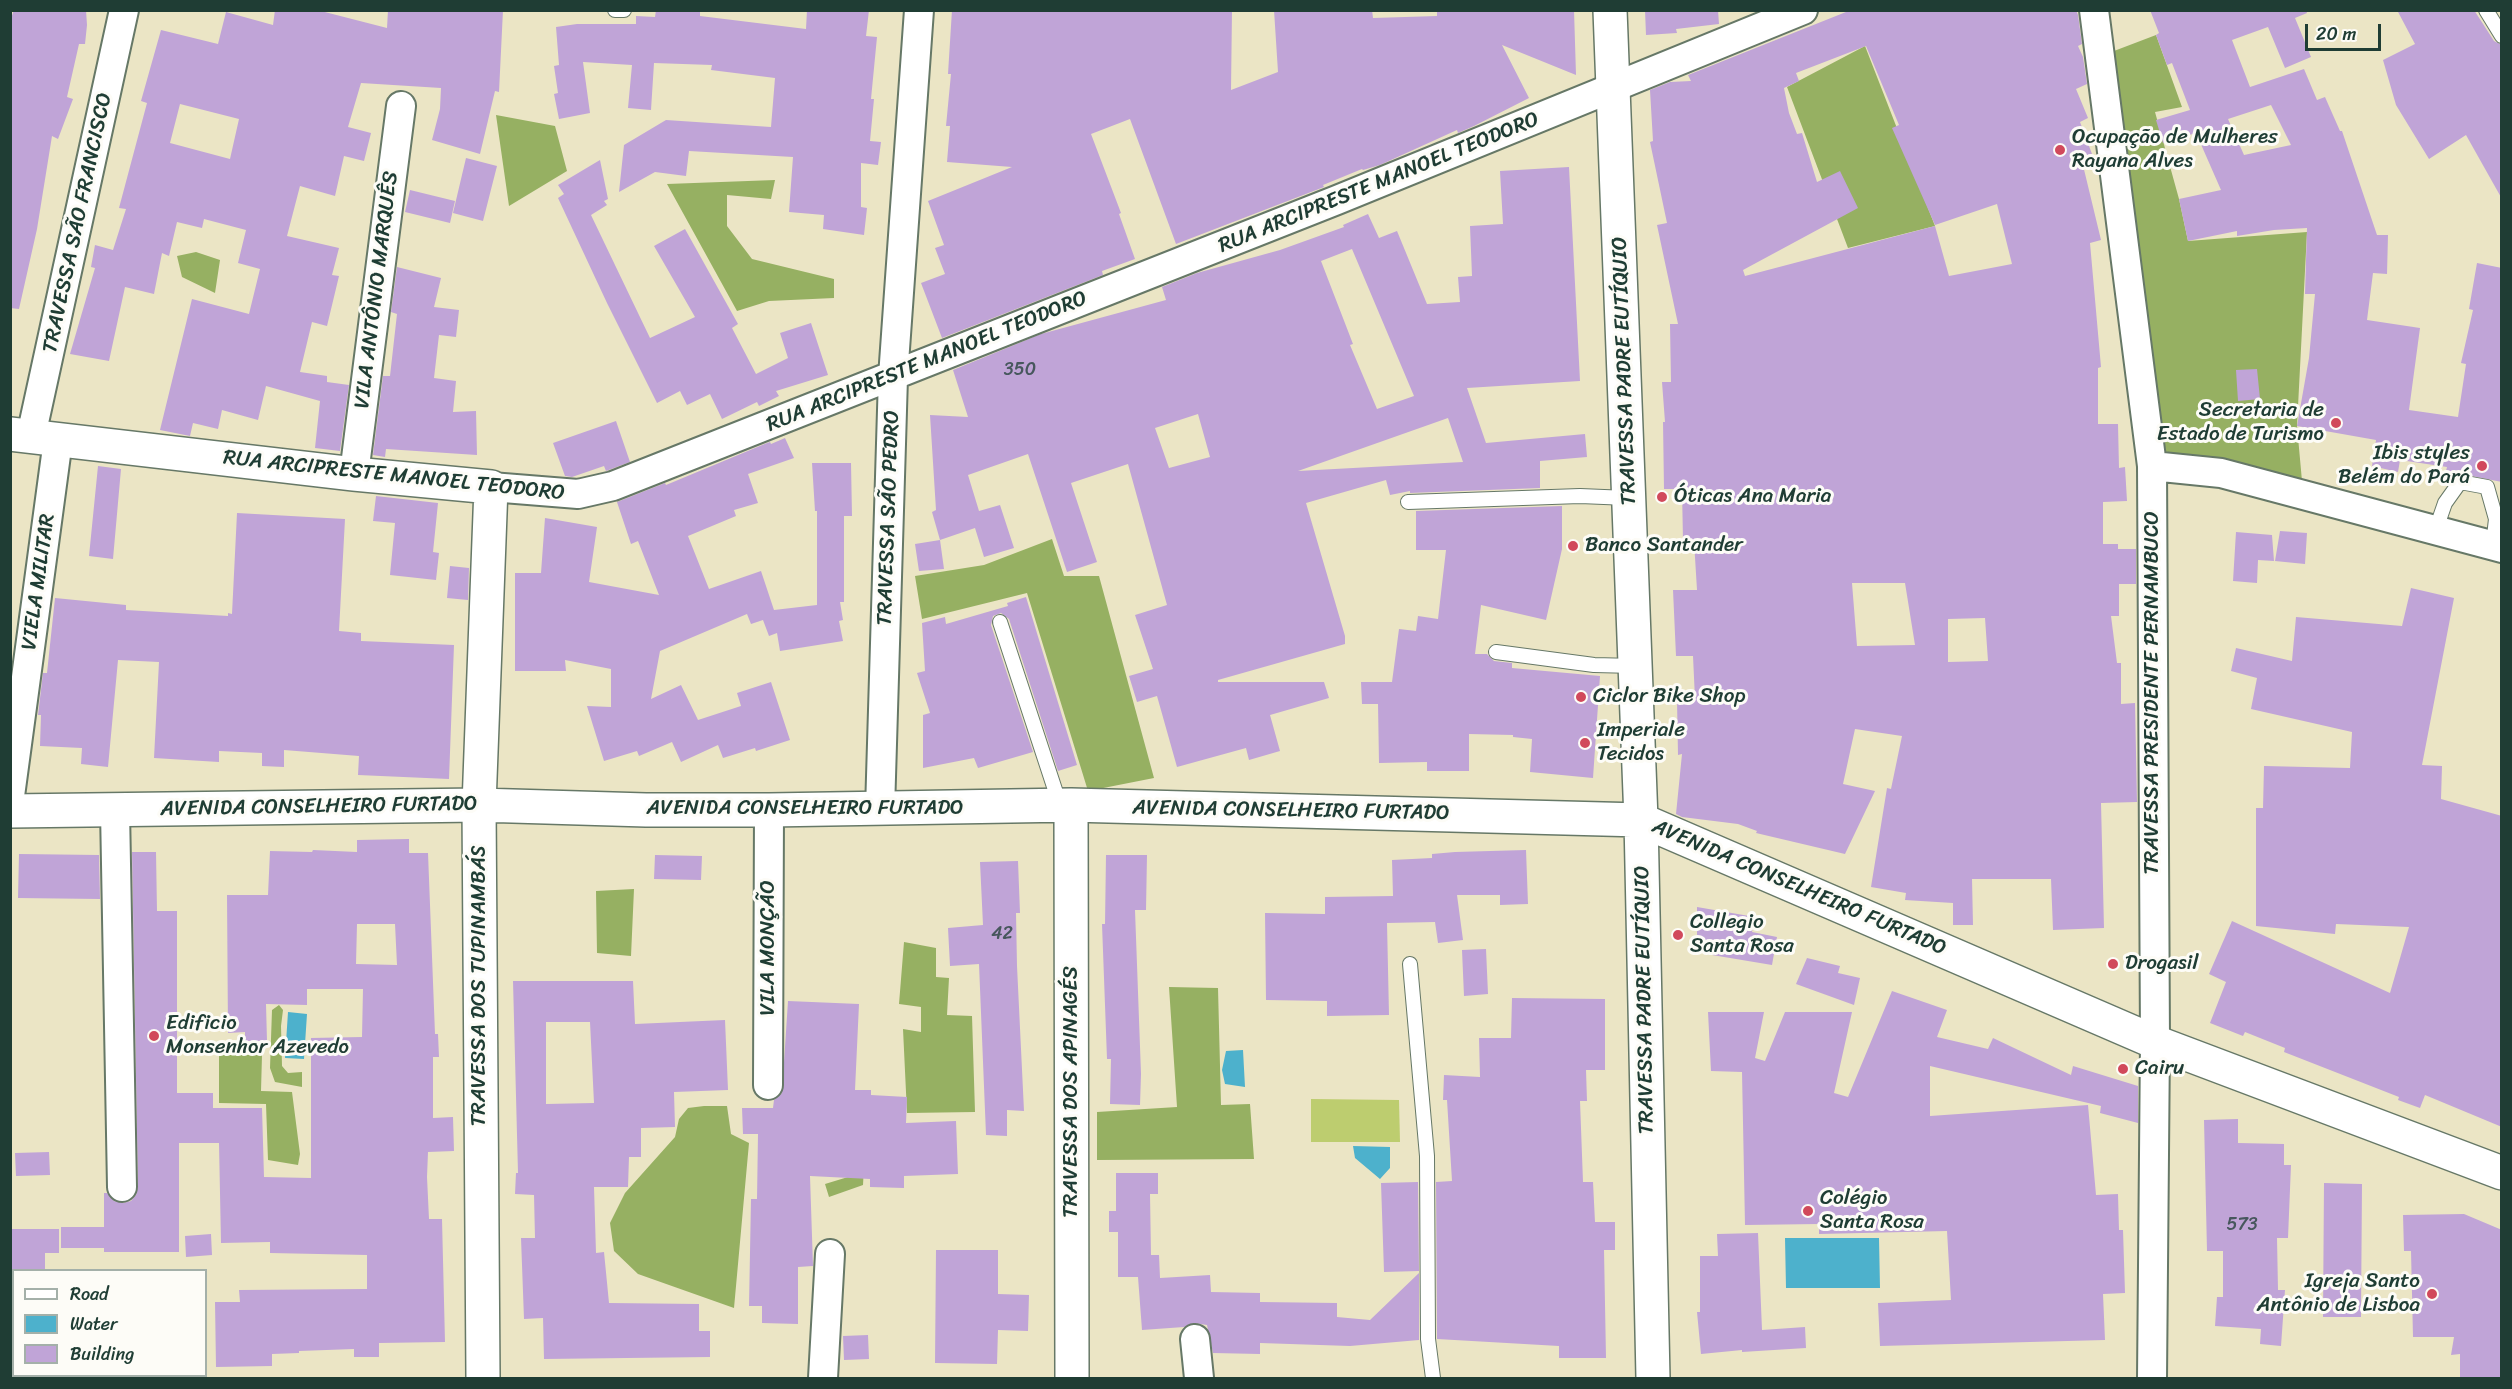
<!DOCTYPE html>
<html>
<head>
<meta charset="utf-8">
<style>
	body { margin:0 }
	#map { position:relative; width:2512px; height:1389px; overflow:hidden; background:#ebe5c5; font-family:Sriracha,sans-serif }
	canvas { display:block }
	.frame { position:absolute; inset:0; border:12px solid #1f3d34; pointer-events:none }
	.legend { position:absolute; left:12px; top:1269px; width:195px; height:108px; box-sizing:border-box; background:#fdfcf7; border:2px solid #a4b0a9; margin:0; padding:8px 10px; list-style:none; font-size:18px; color:#1f3d34 }
	.legend li { display:flex; align-items:center; gap:12px; height:30px }
	.legend b { width:30px; border:2px solid #a4b0a9 }
	.scale { position:absolute; left:2305px; top:24px; width:76px; height:27px; box-sizing:border-box; border:3px solid #1f3d34; border-top:0; padding-left:8px; font-size:18px; line-height:21px; white-space:nowrap; color:#1f3d34; -webkit-text-stroke:4px #fdfcf7; paint-order:stroke }
</style>
</head>
<body>
<div id="map">
<canvas width="2512" height="1389"></canvas>
<div class="frame"></div>
<ul class="legend">
<li><b style="height:8px;background:#fff"></b>Road</li>
<li><b style="height:16px;background:#4db1cc"></b>Water</li>
<li><b style="height:16px;background:#c0a4d7"></b>Building</li>
</ul>
<div class="scale">20 m</div>
</div>
<script>
const c = document.querySelector('canvas').getContext('2d');
c.lineJoin = 'round';
function fill(path, color) { c.fillStyle = color; c.fill(path, 'evenodd'); }
const poly = rows => new Path2D(rows.map(r => 'M' + r).join(''));
function strokePath(path, color, width, dash) { c.strokeStyle = color; c.lineWidth = width; c.lineCap = dash ? 'butt' : 'round'; c.setLineDash(dash || []); c.stroke(path); }
function write(font, color, halo, rows, align = 'center') {
  c.font = font + ' Sriracha,sans-serif'; c.lineWidth = 6; c.setLineDash([]); c.textBaseline = 'middle'; c.strokeStyle = halo; c.fillStyle = color; for (const [text, x, y, turn = 0] of rows) {
    c.save(); c.translate(x, y); c.rotate((+turn || 0) * Math.PI / 180); c.textAlign = isNaN(turn) ? turn : align; if (halo) c.strokeText(text, 0, 0); c.fillText(text, 0, 0); c.restore();
  }
}
fill(poly([
	[1311,1099,1399,1100,1400,1142,1311,1142]
]), '#bdcd6f');
fill(poly([
	[2156,35,2182,107,2155,112,2179,199,2188,241,2307,232,2297,426,2303,492,2161,456,2114,51],
	[1865,46,1935,226,1848,248,1787,87],
	[496,115,555,126,567,171,509,206],
	[775,180,771,199,727,195,727,226,752,259,834,279,834,298,769,301,737,311,667,184],
	[196,252,220,260,215,293,182,277,177,256],
	[1052,539,1064,576,1099,576,1154,778,1088,791,1027,593,922,619,915,576,984,565],
	[634,889,631,956,597,953,596,891],
	[904,942,936,948,936,977,949,978,947,1015,972,1016,975,1112,907,1113,903,1029,921,1032,921,1007,899,1004],
	[1169,987,1218,988,1221,1105,1250,1104,1254,1159,1097,1160,1097,1112,1177,1107],
	[279,1005,283,1010,281,1026,282,1066,288,1073,302,1072,302,1087,275,1082,270,1068,272,1010],
	[219,1054,262,1055,261,1091,292,1092,300,1154,298,1165,268,1160,266,1104,219,1103],
	[704,1106,727,1106,731,1134,749,1143,734,1308,638,1274,614,1251,610,1223,625,1193,675,1137,679,1119,688,1108],
	[864,1166,863,1185,829,1197,825,1184,848,1177]
]), '#96b062');
fill(poly([
	[288,1012,307,1014,304,1059,285,1058],
	[1243,1050,1245,1087,1225,1084,1222,1070,1226,1051],
	[1353,1146,1390,1147,1390,1168,1380,1179,1355,1158],
	[1785,1238,1879,1238,1880,1288,1786,1288]
]), '#4db1cc');
fill(poly([
	[14,10,86,10,87,25,85,44,79,44,67,97,73,99,58,139,52,136,37,229,19,309,10,308,10,21],
	[275,10,317,10,387,28,388,10,503,10,499,92,495,91,480,154,432,140,440,109,441,88,361,83,348,127,371,133,364,161,344,156,335,196,300,186,287,236,339,248,332,275,339,276,327,326,312,322,300,372,327,376,327,382,349,385,340,451,315,448,320,401,266,386,258,420,222,410,218,429,193,423,190,436,160,430,192,299,249,314,260,269,238,263,246,230,204,219,202,228,177,222,169,256,162,253,154,294,125,287,109,361,70,354,95,268,91,267,95,245,113,250,126,209,119,208,147,103,141,101,161,30,218,44,226,12,273,25],
	[180,104,239,119,230,159,170,143],
	[656,10,700,10,700,16,806,29,807,10,869,10,866,36,877,37,871,99,874,99,870,141,881,142,878,165,861,163,861,207,867,208,864,235,823,229,824,215,789,212,793,157,689,151,686,176,655,172,619,192,624,145,666,120,771,127,775,78,711,70,712,65,654,63,651,110,628,108,632,65,583,62,590,113,559,119,554,94,558,93,554,66,559,65,556,27,577,24,636,24,636,16,655,17],
	[952,10,1232,10,1231,90,1278,72,1274,10,1372,10,1373,18,1437,16,1437,10,1574,10,1576,75,1502,45,1529,98,1474,126,1458,133,1457,130,1380,165,1363,170,1362,169,1323,185,1324,187,1176,244,1130,119,1091,134,1121,213,1119,214,1135,259,1102,271,1103,275,942,338,921,283,945,274,935,248,944,245,928,201,1012,167,947,162,950,126,946,126,951,74,948,74],
	[1645,10,1718,10,1719,24,1676,29,1677,33,1646,35],
	[1851,10,2076,10,2078,15,2082,44,2078,46,2083,57,2087,84,2076,89,2088,118,2080,122,2092,154,2081,157,2101,240,2090,243,2101,367,2098,368,2098,424,2118,424,2119,468,2125,467,2127,501,2103,502,2103,544,2118,544,2118,549,2136,549,2136,584,2119,584,2119,616,2111,616,2117,663,2121,663,2121,704,2135,703,2137,802,2101,803,2104,928,2053,930,2051,879,1972,879,1973,925,1953,925,1953,903,1905,900,1906,893,1871,887,1887,788,1891,789,1902,736,1855,729,1843,784,1875,791,1845,854,1756,833,1757,831,1738,824,1682,817,1676,814,1682,754,1678,755,1677,699,1695,699,1693,656,1676,656,1673,590,1697,590,1694,541,1683,541,1682,489,1664,489,1663,422,1665,422,1662,382,1671,382,1670,324,1678,324,1657,225,1667,223,1650,142,1653,141,1650,90,1670,82,1691,81,1688,75],
	[1866,46,1899,125,1892,128,1935,225,1997,204,2012,264,1949,276,1935,226,1745,276,1743,270,1858,208,1840,171,1817,182,1802,133,1797,134,1789,113,1784,88,1799,81,1796,73],
	[1852,583,1905,583,1915,645,1857,646],
	[1985,618,1988,661,1948,662,1948,619],
	[2150,10,2306,10,2307,13,2295,18,2311,57,2285,68,2268,27,2232,40,2250,87,2304,69,2317,100,2325,97,2340,131,2342,131,2377,235,2388,235,2387,274,2373,273,2367,320,2420,328,2409,410,2458,417,2466,364,2461,363,2473,310,2469,309,2477,263,2502,268,2502,482,2446,471,2447,467,2400,460,2398,472,2372,466,2376,440,2297,426,2309,358,2315,294,2305,294,2307,228,2274,230,2237,236,2237,231,2188,241,2179,199,2221,190,2196,133,2163,143,2156,120,2190,110,2172,63,2167,65,2156,35,2159,33],
	[2271,105,2291,145,2244,155,2228,119],
	[2397,10,2474,10,2494,41,2502,45,2502,199,2466,135,2429,159,2396,105,2383,60,2415,44],
	[466,158,497,166,483,221,453,213],
	[600,160,608,199,604,201,607,205,591,215,650,338,695,317,654,246,685,229,738,324,732,328,756,374,788,358,780,333,811,323,828,375,776,391,779,396,759,406,757,402,722,419,710,394,687,405,680,391,657,403,607,303,558,198,564,194,558,185],
	[1569,167,1580,381,1467,388,1486,443,1585,434,1587,457,1540,461,1540,488,1410,493,1410,491,1390,495,1386,480,1306,503,1345,636,1345,644,1218,680,1218,682,1324,682,1329,698,1270,715,1280,751,1249,760,1246,748,1177,767,1157,696,1137,702,1129,676,1153,669,1135,615,1167,605,1128,464,1071,483,1097,562,1067,572,1028,454,968,475,979,511,1000,505,1014,548,984,557,975,528,940,540,932,512,936,510,930,415,968,417,953,370,1041,334,1166,300,1162,287,1197,273,1280,250,1344,227,1343,225,1368,214,1379,238,1397,231,1427,304,1460,302,1458,277,1472,276,1470,226,1503,224,1500,171],
	[1352,249,1414,396,1377,409,1350,345,1353,344,1321,261],
	[1198,414,1210,457,1169,468,1155,428],
	[1448,418,1463,462,1298,471],
	[410,190,455,201,450,223,405,212],
	[397,267,441,278,434,307,459,310,456,337,439,335,434,378,456,381,453,412,476,411,477,455,386,449,385,457,373,455,383,376,390,376,397,314,391,312],
	[2257,369,2260,399,2238,401,2236,370],
	[616,421,630,462,606,471,604,466,572,477,565,476,553,443],
	[785,438,794,458,748,474,758,503,734,510,736,516,688,536,709,589,761,571,774,610,817,605,817,511,815,511,812,463,851,463,852,516,844,516,844,602,840,602,843,620,839,621,843,641,780,651,777,633,769,636,763,620,751,624,747,614,660,651,651,699,681,685,698,720,741,706,737,693,771,682,790,740,756,751,755,748,723,758,718,745,681,762,672,742,639,756,637,751,604,761,587,706,611,707,611,669,565,660,566,671,515,671,515,573,541,573,545,518,597,527,589,582,659,595,638,541,631,544,617,502,665,483,666,485,767,443,770,442,771,444],
	[98,466,121,469,113,559,89,556],
	[376,496,438,503,433,552,439,553,436,580,390,575,395,523,373,521],
	[1562,506,1562,549,1546,620,1481,605,1475,654,1487,654,1494,661,1512,663,1512,668,1600,676,1593,778,1530,772,1532,739,1513,737,1513,735,1469,734,1469,771,1427,771,1427,762,1379,763,1378,704,1362,704,1361,682,1392,682,1399,629,1416,631,1418,616,1438,619,1446,550,1416,550,1416,511],
	[237,513,345,519,339,631,361,633,361,641,454,645,449,779,358,775,359,756,284,750,284,767,262,766,262,753,219,751,219,762,154,758,159,662,118,660,108,767,81,764,82,748,40,746,41,715,38,715,43,673,47,673,55,598,126,605,126,610,228,616,228,613,232,614],
	[2280,531,2307,533,2305,564,2275,561],
	[2236,532,2272,535,2274,561,2258,560,2257,583,2233,581],
	[940,540,944,569,919,571,915,544],
	[450,566,469,568,468,600,447,598],
	[2411,588,2454,598,2422,765,2442,766,2441,799,2502,816,2502,1127,2425,1095,2420,1108,2398,1100,2399,1097,2284,1052,2285,1048,2245,1032,2243,1036,2210,1023,2226,982,2209,974,2232,921,2390,993,2409,927,2336,924,2335,934,2256,926,2256,808,2263,808,2264,766,2350,768,2352,732,2251,709,2257,678,2231,671,2236,648,2292,661,2296,617,2402,626],
	[1026,597,1077,765,1058,771,1009,619,1001,613,993,616,991,625,1033,752,978,768,974,758,923,768,923,715,930,713,917,673,925,671,922,623,945,617,946,624,1008,606,1007,603],
	[409,839,409,853,428,853,435,1034,438,1034,439,1057,433,1057,433,1118,453,1117,454,1151,428,1152,427,1177,429,1219,442,1219,445,1342,379,1343,379,1357,354,1357,354,1349,299,1351,299,1353,272,1354,272,1366,216,1367,215,1302,240,1302,239,1290,367,1289,367,1255,270,1253,270,1242,221,1243,219,1143,179,1143,179,1252,104,1252,104,1248,61,1248,61,1227,104,1227,104,1193,107,1193,114,1201,123,1203,131,1201,136,1195,138,1187,132,852,156,852,157,911,177,911,177,1093,213,1093,213,1108,262,1108,264,1177,311,1178,311,1038,362,1037,363,989,307,989,307,1005,266,1004,267,1041,245,1041,245,1032,228,1033,227,895,268,895,270,851,312,852,313,850,357,852,357,840],
	[357,924,395,924,397,965,356,964],
	[1526,850,1528,904,1500,905,1500,895,1457,895,1463,940,1438,943,1435,922,1387,923,1389,1015,1327,1016,1327,1001,1266,1000,1265,913,1325,914,1325,897,1393,896,1392,860,1432,858,1432,854,1455,852],
	[19,854,99,855,100,899,18,898],
	[655,855,702,856,701,880,654,879],
	[1106,855,1147,855,1146,910,1135,910,1141,1074,1140,1105,1110,1104,1111,1059,1107,1059,1102,924,1105,924],
	[1018,861,1020,913,1016,913,1017,966,1024,1111,1007,1110,1007,1136,986,1135,979,964,950,966,948,928,983,925,980,862],
	[1697,907,1755,917,1752,932,1777,937,1772,965,1712,955,1713,949,1697,949],
	[1486,949,1488,994,1464,996,1462,950],
	[1807,958,1840,966,1838,973,1860,978,1854,1005,1796,984],
	[513,981,633,981,635,1024,725,1020,728,1090,674,1092,675,1127,641,1128,641,1157,629,1157,628,1187,594,1187,596,1253,604,1252,609,1303,699,1304,699,1331,710,1331,710,1357,544,1359,543,1318,524,1319,521,1238,535,1238,534,1195,515,1194,516,1173,518,1173],
	[546,1022,590,1022,594,1103,546,1104],
	[1892,991,1947,1010,1937,1037,1988,1049,1993,1038,2071,1075,2073,1066,2138,1086,2138,1123,2100,1113,2101,1106,1930,1066,1930,1116,2088,1105,2096,1195,2118,1194,2119,1230,2123,1230,2125,1293,2103,1294,2105,1340,1880,1346,1878,1303,1951,1300,1947,1231,1819,1234,1819,1224,1745,1225,1742,1072,1711,1071,1708,1012,1764,1012,1755,1058,1765,1061,1785,1012,1852,1012,1834,1093,1848,1097],
	[1512,998,1605,999,1605,1070,1586,1070,1587,1101,1580,1101,1583,1182,1593,1182,1595,1222,1615,1222,1615,1250,1604,1250,1606,1358,1559,1358,1559,1346,1437,1339,1436,1182,1452,1181,1447,1100,1443,1100,1444,1075,1480,1077,1479,1038,1511,1038],
	[788,1001,859,1004,855,1090,871,1090,871,1095,907,1097,906,1123,956,1121,958,1174,904,1176,904,1188,870,1187,870,1179,810,1176,813,1266,798,1267,798,1324,762,1323,762,1306,749,1306,751,1199,757,1199,758,1134,743,1134,742,1108,773,1108,774,1100,782,1093],
	[2238,1119,2238,1143,2284,1144,2284,1165,2291,1165,2288,1238,2277,1238,2278,1290,2285,1290,2281,1346,2260,1344,2261,1329,2215,1326,2217,1297,2223,1297,2223,1251,2207,1251,2204,1120],
	[49,1152,50,1175,16,1176,15,1153],
	[1116,1173,1158,1173,1158,1194,1150,1194,1151,1255,1159,1255,1160,1278,1210,1275,1211,1292,1260,1293,1260,1302,1337,1303,1337,1317,1370,1320,1419,1273,1419,1340,1350,1346,1260,1343,1260,1354,1213,1353,1207,1325,1194,1323,1184,1327,1142,1330,1138,1277,1118,1277,1118,1232,1109,1232,1109,1211,1116,1211],
	[1418,1182,1419,1271,1384,1272,1381,1183],
	[2324,1183,2362,1184,2361,1317,2323,1317],
	[2464,1214,2502,1230,2502,1378,2460,1378,2460,1354,2451,1355,2454,1337,2413,1337,2411,1251,2404,1251,2403,1215],
	[10,1229,59,1229,59,1253,45,1253,45,1270,10,1270],
	[1758,1233,1762,1330,1805,1327,1806,1348,1742,1352,1742,1350,1701,1354,1697,1312,1700,1312,1700,1256,1718,1256,1717,1234],
	[211,1234,212,1255,186,1257,185,1236],
	[936,1250,998,1250,998,1294,1029,1295,1028,1331,998,1330,997,1364,935,1363],
	[868,1335,869,1359,844,1360,843,1336]
]), '#c0a4d7');
const lane = poly([
	[615,10,624,10],
	[2486,10,2502,36],
	[1408,502,1580,496,1628,498],
	[2436,529,2445,503,2460,482,2487,487,2496,519,2493,545],
	[1000,622,1060,805],
	[1496,652,1594,665,1635,666],
	[1410,964,1427,1156,1428,1339,1433,1378]
]);
const street = poly([
	[2094,10,2152,466,2155,1042,2152,1378],
	[31,436,124,10],
	[2152,466,2221,473,2502,548],
	[354,474,401,106],
	[491,487,578,494,613,486,1337,200,1803,10],
	[10,796,58,440],
	[115,810,122,1187],
	[880,810,893,377,919,10],
	[768,1085,769,810],
	[1195,1339,1199,1378],
	[823,1378,830,1254]
]);
const secondary = poly([
	[1610,10,1641,820,1653,1378],
	[10,434,354,474,491,487,479,805,483,1378],
	[1071,805,1072,1378],
	[10,811,479,805,646,810,769,810,1071,805,1641,820,2155,1042,2502,1173]
]);
strokePath(lane, '#667867', 16);
strokePath(street, '#667867', 32);
strokePath(secondary, '#667867', 36);
strokePath(lane, '#fff', 14);
strokePath(street, '#fff', 28);
strokePath(secondary, '#fff', 33);
for (const [x, y, r, color] of [
	[2060,150,6,"#d1495b"],
	[2336,423,6,"#d1495b"],
	[2482,466,6,"#d1495b"],
	[1662,497,6,"#d1495b"],
	[1573,546,6,"#d1495b"],
	[1581,697,6,"#d1495b"],
	[1585,743,6,"#d1495b"],
	[1678,935,6,"#d1495b"],
	[2113,964,6,"#d1495b"],
	[154,1036,6,"#d1495b"],
	[2123,1069,6,"#d1495b"],
	[1808,1211,6,"#d1495b"],
	[2432,1294,6,"#d1495b"]
]) { const dot = new Path2D(); dot.arc(x, y, r, 0, 2 * Math.PI); c.fillStyle = color; c.fill(dot); strokePath(dot, '#fdfcf7', 2); }
write('18px', '#47575d', null, [
	["350",1020,370],
	["42",1002,934],
	["573",2242,1225]
]);
write('21px', '#1f3d34', '#fdfcf7', [
	["Ocupação de Mulheres",2072,138],
	["Rayana Alves",2072,162],
	["Secretaria de",2324,411,"right"],
	["Estado de Turismo",2324,435,"right"],
	["Ibis styles",2470,454,"right"],
	["Belém do Pará",2470,478,"right"],
	["Óticas Ana Maria",1674,497],
	["Banco Santander",1585,546],
	["Ciclor Bike Shop",1593,697],
	["Imperiale",1597,731],
	["Tecidos",1597,755],
	["Collegio",1690,923],
	["Santa Rosa",1690,947],
	["Drogasil",2125,964],
	["Edificio",166,1024],
	["Monsenhor Azevedo",166,1048],
	["Cairu",2135,1069],
	["Colégio",1820,1199],
	["Santa Rosa",1820,1223],
	["Igreja Santo",2420,1282,"right"],
	["Antônio de Lisboa",2420,1306,"right"]
], 'left');
write('21px', '#1f3d34', '#fdfcf7', [
	["RUA ARCIPRESTE MANOEL TEODORO",1379,183,-22],
	["TRAVESSA SÃO FRANCISCO",78,223,-78],
	["VILA ANTÔNIO MARQUÊS",377,290,-83],
	["RUA ARCIPRESTE MANOEL TEODORO",927,362,-22],
	["TRAVESSA PADRE EUTÍQUIO",1625,371,-92],
	["RUA ARCIPRESTE MANOEL TEODORO",394,476,6],
	["TRAVESSA SÃO PEDRO",889,518,-88],
	["VIELA MILITAR",39,582,-82],
	["TRAVESSA PRESIDENTE PERNAMBUCO",2153,693,-90],
	["AVENIDA CONSELHEIRO FURTADO",319,807,-1],
	["AVENIDA CONSELHEIRO FURTADO",805,809],
	["AVENIDA CONSELHEIRO FURTADO",1291,811,1],
	["AVENIDA CONSELHEIRO FURTADO",1799,888,23],
	["VILA MONÇÃO",769,948,-90],
	["TRAVESSA DOS TUPINAMBÁS",480,986,-90],
	["TRAVESSA PADRE EUTÍQUIO",1645,1000,-91],
	["TRAVESSA DOS APINAGÉS",1072,1092,-90]
]);
</script>
</body>
</html>
